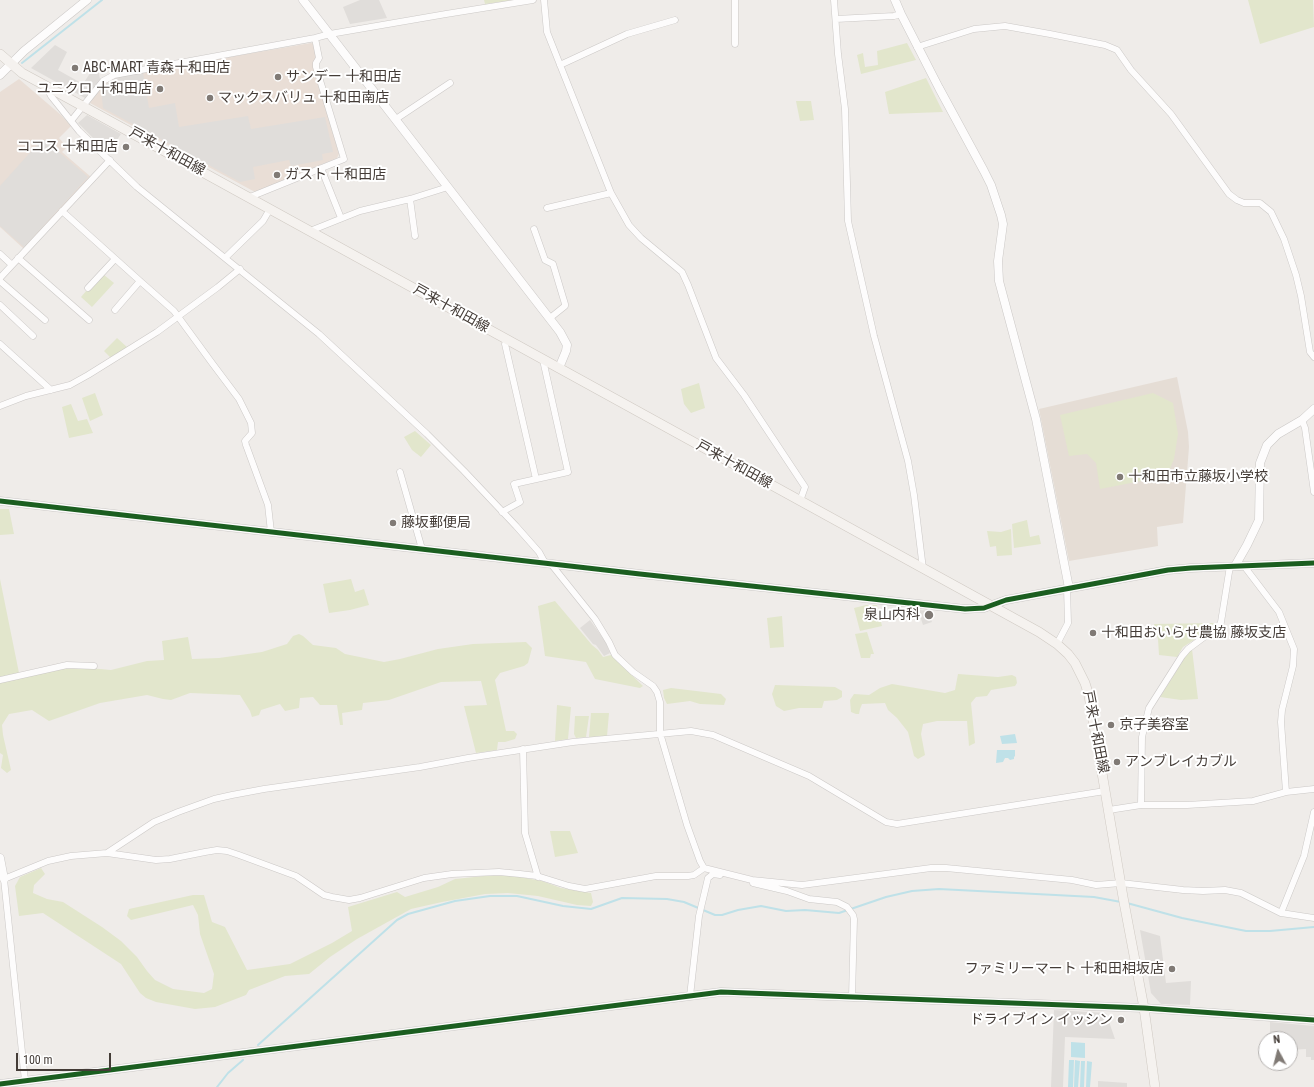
<!DOCTYPE html>
<html>
<head>
<meta charset="utf-8">
<style>
	body { margin:0 }
	#map { position:relative; width:1314px; height:1087px; overflow:hidden; background:#efece9; font-family:"Roboto Condensed",sans-serif }
	canvas { display:block }
	.north { position:absolute; left:1258px; top:1031px; width:40px; height:40px; box-sizing:border-box; background:#fff; border:1px solid #b4b1af; border-radius:50%; rotate:353deg; font-size:11px; font-weight:700; line-height:16px; text-align:center; color:#443c37 }
	.north::after { content:''; display:block; margin:auto; width:14px; height:18px; background:#807a75; clip-path:polygon(50% 0,100% 100%,50% 72%,0 100%) }
	.scale { position:absolute; left:16px; top:1053px; width:95px; height:18px; box-sizing:border-box; border:2px solid #443c37; border-top:0; padding-left:5px; font-size:12px; line-height:14px; white-space:nowrap; color:#443c37; -webkit-text-stroke:3px #fff; paint-order:stroke }
</style>
</head>
<body>
<div id="map">
<canvas width="1314" height="1087"></canvas>
<div class="north">N</div>
<div class="scale">100 m</div>
</div>
<script>
const c = document.querySelector('canvas').getContext('2d');
c.lineJoin = 'round';
function fill(path, color) { c.fillStyle = color; c.fill(path, 'evenodd'); }
const poly = rows => new Path2D(rows.map(r => 'M' + r).join(''));
function strokePath(path, color, width, dash) { c.strokeStyle = color; c.lineWidth = width; c.lineCap = dash ? 'butt' : 'round'; c.setLineDash(dash || []); c.stroke(path); }
function write(font, color, halo, rows, align = 'center') {
  c.font = font + ' "Roboto Condensed","Noto Sans JP",sans-serif'; c.lineWidth = 4; c.setLineDash([]); c.textBaseline = 'middle'; c.strokeStyle = halo; c.fillStyle = color; for (const [text, x, y, turn = 0] of rows) {
    c.save(); c.translate(x, y); c.rotate((+turn || 0) * Math.PI / 180); c.textAlign = isNaN(turn) ? turn : align; if (halo) c.strokeText(text, 0, 0); c.fillText(text, 0, 0); c.restore();
  }
}
fill(poly([
	[311,43,315,44,316,57,313,64,339,154,337,158,255,192,90,103,100,87,113,77],
	[19,79,61,115,71,126,59,138,67,147,62,152,91,177,24,249,0,227,0,92]
]), '#e9ded6');
fill(poly([
	[1177,377,1188,432,1189,447,1183,523,1157,527,1158,546,1069,561,1039,409]
]), '#e5ddd5');
fill(poly([
	[484,0,514,0,485,4],
	[1248,0,1313,0,1314,27,1260,44],
	[907,43,916,60,861,74,857,55,863,53,865,67,878,65,877,51],
	[926,78,943,112,889,114,885,92],
	[796,101,811,101,814,120,800,121],
	[104,275,114,283,92,307,81,297,87,290,89,291],
	[117,338,127,347,111,358,104,351],
	[699,383,705,408,691,413,684,404,681,389],
	[95,393,103,415,90,421,82,398],
	[1153,393,1173,403,1178,434,1174,459,1167,476,1100,489,1096,463,1087,454,1069,456,1060,415],
	[71,404,78,421,87,419,93,433,69,438,62,407],
	[415,431,431,445,421,457,412,450,404,437],
	[0,509,9,509,14,534,0,535],
	[1027,520,1030,537,1039,535,1041,544,1014,548,1012,524],
	[1011,529,1012,555,997,556,996,546,990,547,987,531,1001,532],
	[0,579,19,673,0,677],
	[351,579,355,592,364,589,369,605,350,610,329,613,323,584],
	[555,601,592,645,598,650,603,657,611,655,643,686,640,688,595,679,586,662,545,656,538,606],
	[866,605,877,605,882,626,860,631,854,608],
	[782,616,784,647,770,648,767,618],
	[1216,623,1216,626,1183,647,1177,657,1159,655,1158,639,1154,630,1154,624],
	[867,632,874,654,871,654,870,658,861,658,855,634],
	[299,634,303,636,313,645,336,648,345,654,384,662,400,659,438,649,473,644,526,642,532,648,528,663,524,666,500,673,495,680,506,731,514,731,517,734,515,739,505,742,498,742,497,750,476,753,464,706,487,705,481,681,441,682,389,700,363,703,362,710,342,713,343,725,340,725,337,705,320,705,313,697,300,698,299,708,285,711,280,704,261,710,259,715,252,717,250,711,240,695,190,693,171,700,163,699,147,695,100,703,49,721,32,710,9,714,2,725,3,735,11,770,7,773,1,768,3,755,0,753,0,682,65,667,78,667,111,670,147,661,164,660,162,641,188,637,192,659,219,658,262,652,287,644,293,636],
	[1192,649,1198,699,1181,700,1160,697,1187,654],
	[958,674,998,677,1012,675,1016,677,1017,683,1015,686,991,690,987,696,976,697,971,703,975,743,969,746,967,721,937,721,923,724,921,734,925,755,918,759,914,756,908,732,897,718,888,710,885,703,862,704,860,709,859,714,856,714,851,712,850,700,854,694,869,695,880,688,892,684,945,693,955,690],
	[775,685,835,687,842,691,842,697,837,700,824,701,822,708,799,708,784,711,776,706,772,694],
	[671,688,721,694,726,699,724,705,700,704,690,701,667,704,664,698,663,690],
	[557,705,571,707,568,739,555,741],
	[591,713,609,713,607,736,589,737],
	[575,716,589,716,586,737,576,738,574,734],
	[550,831,570,831,578,853,555,857],
	[41,868,45,874,34,885,33,893,47,899,63,902,102,927,121,941,137,957,147,971,155,980,173,989,204,993,212,989,214,974,200,934,198,915,193,905,131,920,127,916,129,909,193,895,204,895,212,922,225,927,247,970,290,964,332,943,352,931,348,907,397,892,405,897,438,887,455,879,504,874,542,881,561,888,591,893,593,902,591,906,577,905,538,896,508,893,485,894,442,902,411,909,357,939,330,957,309,974,285,976,249,990,246,995,215,1007,195,1009,156,1002,146,998,140,993,121,964,43,913,19,916,15,886,20,877]
]), '#e2e6cc');
fill(poly([
	[360,0,379,0,387,18,350,24,343,7],
	[55,45,67,52,58,70,83,84,94,67,98,69,100,79,85,98,31,68],
	[143,73,149,108,175,103,179,127,248,116,251,129,325,117,333,152,322,154,323,160,291,166,289,160,253,167,255,179,240,182,103,108,101,89,113,78],
	[87,115,121,134,108,153,78,123],
	[45,140,88,177,24,247,0,226,0,186,36,146],
	[918,610,932,611,934,614,929,615,932,622,923,625],
	[590,620,605,641,610,653,604,656,596,645,593,644,580,628],
	[1140,930,1160,936,1166,983,1191,981,1190,1005,1161,1004,1151,993],
	[1054,1010,1106,1013,1115,1039,1065,1037,1063,1087,1051,1087],
	[1270,1022,1314,1026,1314,1060,1311,1060,1311,1057,1306,1057,1306,1049,1290,1050,1290,1039,1270,1039],
	[1098,1081,1127,1083,1127,1087,1098,1087]
]), '#e0ddda');
fill(poly([
	[1015,734,1017,743,1002,744,1000,736],
	[997,750,1015,750,1015,756,1014,757,1014,759,1010,760,1008,758,1005,758,1003,762,996,763],
	[1071,1042,1085,1043,1085,1058,1071,1057],
	[1069,1060,1074,1060,1073,1087,1068,1087],
	[1075,1060,1080,1061,1078,1087,1074,1087],
	[1081,1061,1085,1061,1084,1087,1080,1087],
	[1087,1061,1092,1062,1090,1087,1086,1087]
]), '#bfe1e8');
strokePath(poly([
	[22,63,102,0],
	[1127,903,1182,918,1246,931,1270,931,1314,927],
	[258,1045,397,920,408,914,455,901,490,896,517,896,563,906,591,909,622,898,667,899,684,902,715,915,722,915,738,910,761,906,786,911,805,910,839,913,886,897,912,891,939,889,1094,897,1121,902],
	[217,1087,228,1073,243,1060]
]), '#bfe1e8', 2);
const minor = poly([
	[544,0,547,32,611,193,629,225,641,238,682,272,688,285,716,358,744,395,805,487,800,501],
	[735,0,735,44],
	[834,0,838,54,845,109,848,221,874,336,908,461,914,495,923,569],
	[836,19,894,16,901,14],
	[917,47,974,29,1005,26,1050,34,1105,45,1117,50,1131,70,1171,114,1229,194,1237,200,1244,203,1260,203,1271,212,1284,239,1296,275,1301,296,1310,352,1314,357],
	[560,65,627,34,675,20],
	[46,86,51,96,79,131,137,187,319,334,427,434,464,471,516,526,539,552,545,563],
	[396,119,450,83],
	[71,121,103,81,114,75,315,38,330,34,446,14,533,0],
	[321,168,341,218],
	[250,197,344,159,316,67,316,63,319,58,315,38],
	[410,199,415,236],
	[547,208,611,193],
	[62,211,140,281,174,311,212,363,239,399,251,423,252,433,245,441,246,445,268,505,271,532],
	[534,229,545,260,553,264,565,304,565,306,550,318],
	[310,231,360,211,410,199,448,187],
	[0,254,12,265],
	[18,258,89,320],
	[225,258,263,221,270,209],
	[0,278,110,160],
	[0,281,45,320],
	[88,288,115,259],
	[0,305,33,336],
	[115,310,140,281],
	[507,340,505,344,536,479],
	[0,344,51,390],
	[0,406,26,396,70,385,88,375,157,332,218,287,240,269],
	[1302,420,1305,428,1314,492],
	[400,472,422,549],
	[502,512,520,502,514,484,568,472,543,360],
	[551,564,595,619,609,642,615,655,633,672,653,686,657,692,660,702,660,733,687,825,700,861,704,868,752,880,802,885,931,868,946,868,1072,880,1096,885,1121,883,1183,890,1203,891,1225,890,1241,893,1281,913,1314,918],
	[1244,566,1279,612,1294,649,1293,666,1282,710,1281,722,1286,792],
	[1057,644,1068,623,1067,588],
	[0,680,67,665,94,666],
	[523,749,525,833,538,877],
	[1141,805,1142,737,1149,708,1182,656,1188,649,1219,626,1221,622,1230,566],
	[1109,810,1141,805,1187,805,1253,801,1286,792,1314,789],
	[107,853,154,822,178,812,214,799,232,795,264,789,420,767,468,758,573,742,691,731,713,735,809,776,886,822,897,824,1105,791],
	[753,883,787,891,809,899,837,902,847,907,853,915,854,919,852,997],
	[1281,913,1304,856,1314,812],
	[690,996,699,916,708,878,713,874,720,875],
	[25,1081,4,879,48,861,71,856,107,853,156,860,170,859,205,852,217,850,227,851,239,855,296,876,324,895,332,897,349,900,360,898,424,878,452,874,499,872,520,874,537,876,569,886,585,889,656,876,688,876,694,875,704,868]
]);
const tertiary = poly([
	[303,0,560,332,567,345,566,351,559,368],
	[895,0,901,14,939,88,984,171,991,185,1001,215,1003,224,998,261,999,281,1036,419,1069,588],
	[0,75,24,51,87,0],
	[0,501,640,574,965,609,984,608,1006,600,1168,570,1191,568,1314,563],
	[1235,566,1247,545,1259,520,1260,463,1267,445,1278,434,1302,420,1314,409],
	[0,858,4,879],
	[0,1084,721,992,1144,1008,1314,1020]
]);
const secondary = poly([
	[0,54,22,73,46,86,1039,632,1057,644,1068,654,1075,663,1085,683,1089,696,1123,897,1144,1008,1155,1087]
]);
strokePath(minor, '#cbc8c6', 7);
strokePath(tertiary, '#cbc8c6', 9);
strokePath(secondary, '#cfc9c2', 10);
strokePath(minor, '#fdfcfc', 6);
strokePath(tertiary, '#fdfcfc', 8);
strokePath(secondary, '#f5f2ef', 9);
strokePath(poly([
	[0,501,640,574,965,609,984,608,1006,600,1168,570,1191,568,1314,563],
	[0,1084,721,992,1144,1008,1314,1020]
]), '#1b5e20', 5);
for (const [x, y, r, color] of [
	[75,68,4,"#807a75"],
	[278,77,4,"#807a75"],
	[160,89,4,"#807a75"],
	[210,98,4,"#807a75"],
	[126,147,4,"#807a75"],
	[277,175,4,"#807a75"],
	[1120,477,4,"#807a75"],
	[393,523,4,"#807a75"],
	[929,615,5,"#807a75"],
	[1093,633,4,"#807a75"],
	[1111,725,4,"#807a75"],
	[1117,762,4,"#807a75"],
	[1172,969,4,"#807a75"],
	[1121,1020,4,"#807a75"]
]) { const dot = new Path2D(); dot.arc(x, y, r, 0, 2 * Math.PI); c.fillStyle = color; c.fill(dot); strokePath(dot, '#fff', 1.5); }
write('14px', '#443c37', '#fff', [
	["ABC-MART 青森十和田店",83,68],
	["サンデー 十和田店",286,77],
	["ユニクロ 十和田店",152,89,"right"],
	["マックスバリュ 十和田南店",218,98],
	["ココス 十和田店",118,147,"right"],
	["ガスト 十和田店",285,175],
	["十和田市立藤坂小学校",1128,477],
	["藤坂郵便局",401,523],
	["泉山内科",920,615,"right"],
	["十和田おいらせ農協 藤坂支店",1101,633],
	["京子美容室",1119,725],
	["アンブレイカブル",1125,762],
	["ファミリーマート 十和田相坂店",1164,969,"right"],
	["ドライブイン イッシン",1113,1020,"right"]
], 'left');
write('14px', '#443c37', '#fff', [
	["戸来十和田線",167,152,29],
	["戸来十和田線",451,309,29],
	["戸来十和田線",734,465,29],
	["戸来十和田線",1095,732,79]
]);
</script>
</body>
</html>
